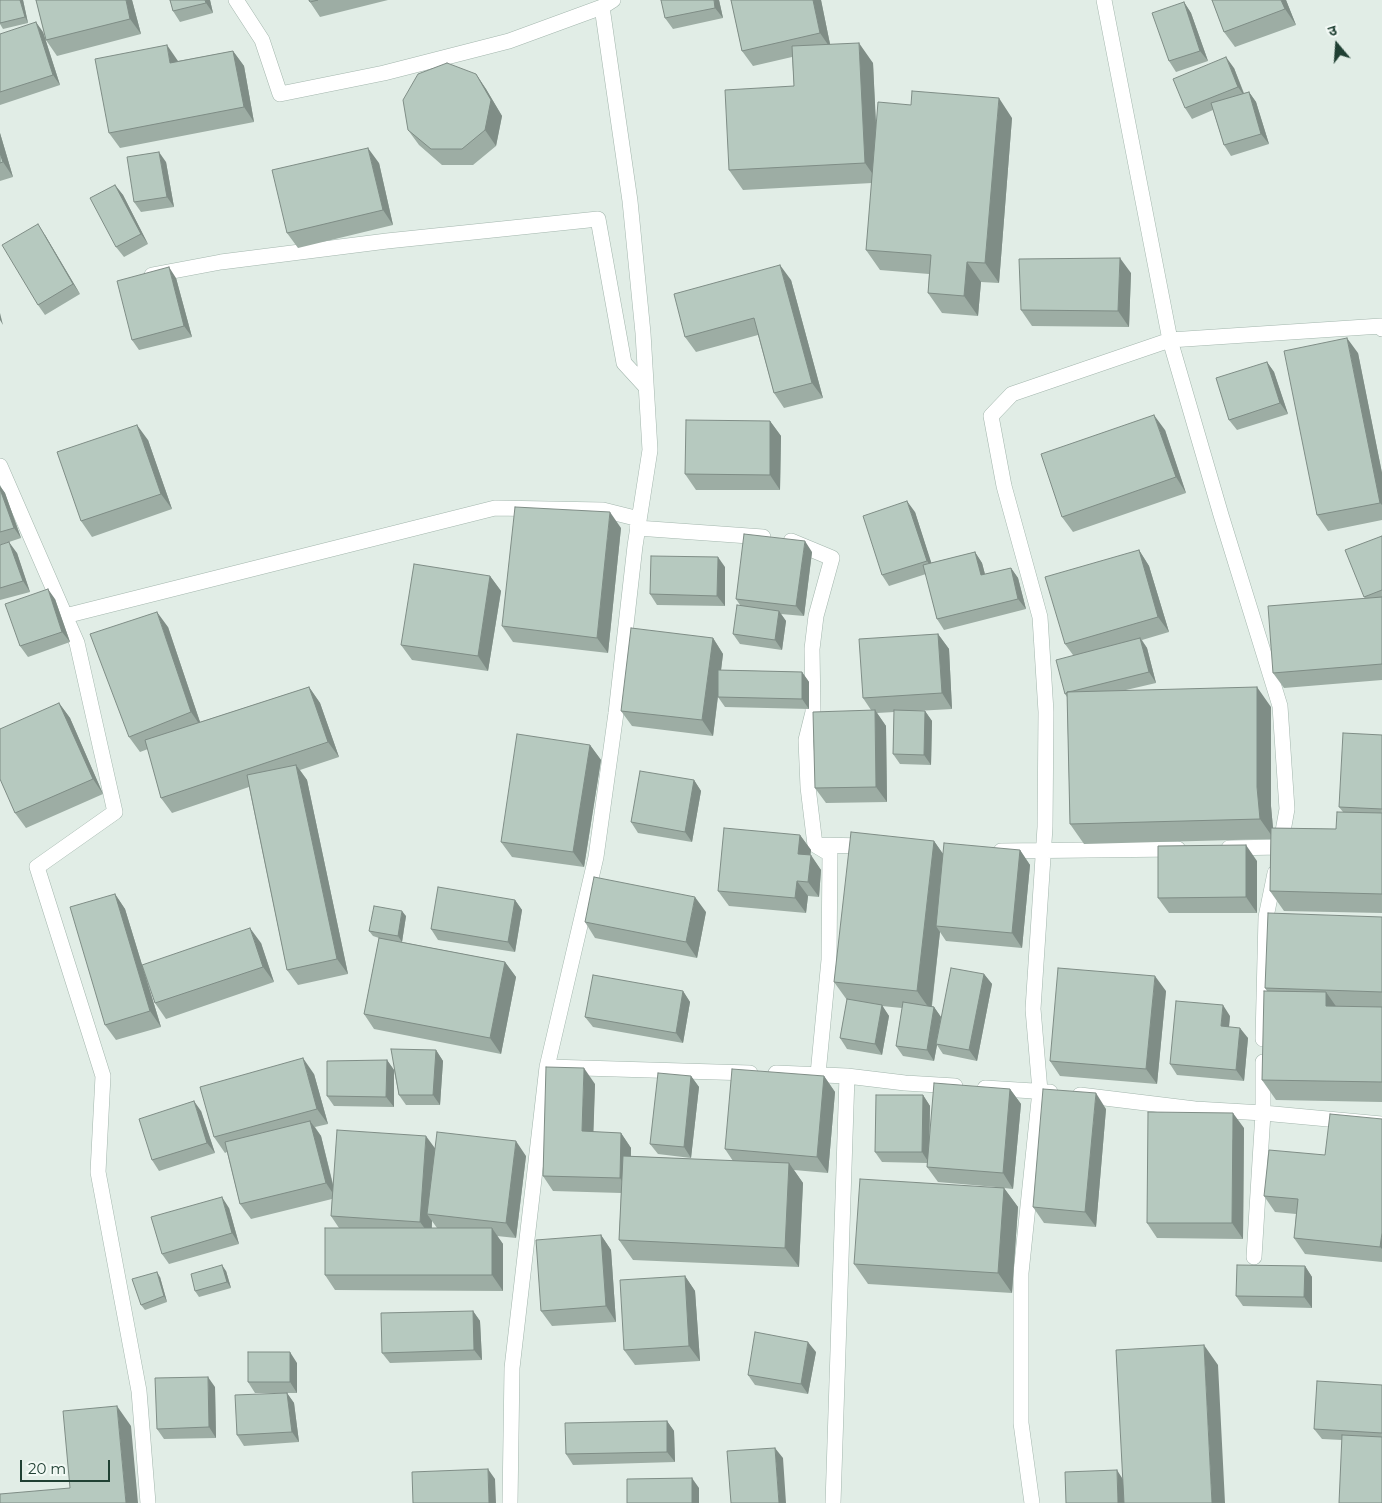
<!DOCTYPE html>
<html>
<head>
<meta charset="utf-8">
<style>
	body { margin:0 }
	#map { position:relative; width:1382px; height:1503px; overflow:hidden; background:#e1ede6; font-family:Montserrat,"Noto Sans Devanagari",sans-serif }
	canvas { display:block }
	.north { position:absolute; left:1312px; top:20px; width:50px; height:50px; -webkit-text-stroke:4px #f2f9f5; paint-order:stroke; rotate:342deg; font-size:14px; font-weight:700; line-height:20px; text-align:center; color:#204033 }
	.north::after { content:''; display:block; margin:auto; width:18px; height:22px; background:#204033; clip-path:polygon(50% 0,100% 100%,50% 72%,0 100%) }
	.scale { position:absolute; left:20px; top:1460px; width:90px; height:22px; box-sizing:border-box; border:2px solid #204033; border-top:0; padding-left:6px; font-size:15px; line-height:18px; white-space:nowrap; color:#204033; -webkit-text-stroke:4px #f2f9f5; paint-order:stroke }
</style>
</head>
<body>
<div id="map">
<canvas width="1382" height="1503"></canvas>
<div class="north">उ</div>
<div class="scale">20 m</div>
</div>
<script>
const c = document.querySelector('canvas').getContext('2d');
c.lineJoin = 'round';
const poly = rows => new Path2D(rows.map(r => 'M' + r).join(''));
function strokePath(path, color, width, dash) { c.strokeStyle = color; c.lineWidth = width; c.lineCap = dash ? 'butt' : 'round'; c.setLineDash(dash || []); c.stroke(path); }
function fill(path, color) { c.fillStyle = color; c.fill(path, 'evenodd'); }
const minor = poly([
	[236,0,262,40,280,94,384,73,509,41,602,7],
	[1104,0,1170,340,1221,515,1280,706,1287,809,1280,848],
	[152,275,221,262,387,241,598,219,624,363,646,387],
	[0,466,77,643,115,812,37,867,103,1076,98,1172,139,1391,148,1503],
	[637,528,763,537],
	[791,541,832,558,816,616,812,649,813,712,806,740,808,787,815,845,830,854,829,960,818,1074],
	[65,616,495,508,603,510,639,519],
	[816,845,868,846],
	[1229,848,1280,847],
	[1001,851,1178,849],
	[1263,1039,1266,917,1275,873],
	[549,1067,750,1073],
	[776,1073,847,1076,905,1083,955,1086],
	[985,1088,1050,1092],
	[1080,1095,1195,1109,1263,1113,1382,1124],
	[1254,1257,1263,1113,1263,1062],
	[510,1503,512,1368,547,1067,596,857,616,713,635,546,650,450,643,333,630,201,602,7,613,0],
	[833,1503,847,1076],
	[1032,1503,1021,1423,1021,1273,1040,1091,1033,1009,1045,827,1046,712,1040,617,1004,486,991,416,1012,394,1170,340,1381,326,1382,329]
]);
strokePath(minor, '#a3b6ad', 16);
strokePath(minor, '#fff', 15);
fill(poly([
	[0,0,23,0,28,23,3,29,0,24],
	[36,0,132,0,141,34,57,56,46,40],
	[170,0,210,0,213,13,180,22,173,11],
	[309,0,388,0,320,17,310,2],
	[719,0,723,18,673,29,665,18],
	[731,0,821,0,830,44,873,63,876,131,1012,118,999,283,981,282,978,316,942,313,928,293,929,274,880,270,866,250,872,183,743,190,729,170,794,86,792,57,753,66,742,51],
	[1212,0,1286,0,1296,25,1235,47,1224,32],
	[1184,2,1191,13,1208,61,1176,72,1169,61],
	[43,32,60,85,0,105,0,34],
	[233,51,244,66,254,122,120,148,109,133,178,61],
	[1234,68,1244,93,1249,92,1256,102,1269,144,1231,156,1224,145,1213,110,1192,119,1185,108],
	[476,74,486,89,502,116,496,146,473,165,442,165,419,145,408,130],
	[0,133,13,177,0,181],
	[166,162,174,207,141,212,134,202],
	[379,163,393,225,298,248,287,233],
	[115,185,123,195,148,244,124,257,116,247],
	[45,235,80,294,45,315,38,305],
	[1131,273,1129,327,1032,326,1021,310],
	[176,278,192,337,139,350,132,340],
	[791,280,823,398,784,408,774,393,758,335,696,352,685,337],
	[1358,353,1382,473,1382,520,1328,531,1317,515],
	[1267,362,1274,372,1288,414,1237,430,1229,420],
	[770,421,781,436,780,490,696,490,685,474],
	[1165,430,1186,493,1073,532,1062,517],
	[148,440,172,509,92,537,81,521],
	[0,486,5,493,21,538,0,545],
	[915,512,931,563,975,552,982,563,985,574,1011,568,1018,578,1026,609,944,630,937,619,926,574,889,586,882,575],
	[621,528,608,653,513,642,502,626],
	[1382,536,1382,680,1284,688,1273,673,1365,598,1364,597],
	[0,545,17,553,30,592,0,600],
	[1139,550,1149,566,1169,632,1142,640,1147,648,1156,683,1126,690,1271,707,1271,806,1273,828,1336,829,1343,812,1339,807,1382,735,1382,913,1284,911,1270,891,1271,839,1084,844,1070,824,1067,697,1065,694,1073,655,1065,644],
	[812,552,804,616,781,614,786,621,782,650,740,644,733,634,740,605,736,599],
	[725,567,725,606,657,605,650,594],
	[490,576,501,591,488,671,412,660,401,645],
	[55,599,70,642,28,657,20,646],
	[168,627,200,722,309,687,320,703,339,757,300,770,307,780,348,974,298,985,287,970,249,787,172,813,161,798,148,749,140,752,129,737],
	[938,634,949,649,952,709,916,711,925,711,932,721,931,765,900,764,893,754,894,712,877,713,886,726,887,802,826,803,815,788,871,710,863,698],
	[713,638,723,654,721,670,802,672,809,682,809,709,725,707,718,697,713,736,632,726,621,711],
	[59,703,70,718,103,794,26,828,15,813],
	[590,745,601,760,584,867,512,857,501,842],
	[694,780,701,791,692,842,638,833,631,822],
	[800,835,811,850,810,855,821,870,819,897,808,896,806,913,729,906,718,891],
	[934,841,943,854,1020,850,1030,865,1022,948,946,941,940,932,932,1006,934,1007,941,1017,984,974,992,984,977,1061,943,1054,937,1045,934,1061,903,1056,896,1046,902,1008,882,1006,889,1016,882,1055,847,1049,840,1038,847,1000,834,982],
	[1257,861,1257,913,1169,913,1158,898],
	[115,894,125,909,161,1027,116,1040,105,1025],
	[515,900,522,910,515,952,438,940,431,929],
	[706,912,697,958,595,938,585,922],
	[406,916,402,942,505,962,516,977,501,1054,374,1029,364,1014,379,938,373,936,369,931],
	[1382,917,1382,1102,1276,1100,1262,1080,1267,991,1265,988],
	[261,943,274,982,166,1019,155,1003],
	[683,991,690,1002,683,1043,593,1027,585,1017],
	[1166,991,1157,1084,1060,1076,1050,1061],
	[1230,1016,1229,1027,1248,1038,1244,1081,1177,1075,1170,1064],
	[436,1050,443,1061,440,1105,406,1105,399,1095,394,1071,394,1107,334,1106,327,1096,387,1060,394,1070],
	[314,1074,328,1124,315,1127,321,1136,333,1184,435,1148,526,1156,516,1238,497,1236,503,1244,503,1291,335,1290,325,1275,339,1228,331,1216,332,1199,251,1219,240,1204,227,1152,225,1153,214,1137],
	[432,1221,437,1228,432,1228],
	[691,1076,699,1087,691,1158,658,1154,650,1144],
	[824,1076,835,1092,828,1173,794,1170,803,1183,799,1267,633,1260,619,1240,621,1193,553,1191,543,1176,595,1084,593,1132,621,1133,631,1148,631,1156,733,1161,725,1149],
	[1010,1089,1021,1104,1013,1189,1004,1188,1018,1207,1012,1293,868,1284,854,1264,996,1187,938,1182,927,1167,927,1163,882,1162,875,1152,923,1095,930,1106,929,1138],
	[1106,1109,1096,1227,1044,1223,1033,1207],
	[201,1111,215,1153,159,1171,152,1160],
	[1382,1119,1382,1262,1305,1254,1294,1238,1296,1214,1275,1212,1264,1196,1325,1155],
	[1244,1128,1243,1239,1157,1238,1147,1223],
	[229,1208,239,1244,169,1264,162,1254],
	[601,1235,611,1250,616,1322,552,1326,541,1311],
	[1305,1266,1312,1277,1312,1308,1243,1306,1236,1296],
	[226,1271,231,1288,199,1297,195,1291],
	[685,1276,695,1291,700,1361,635,1365,624,1350],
	[160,1277,167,1302,145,1310,141,1305],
	[473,1311,480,1321,482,1360,390,1363,382,1353],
	[816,1352,808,1394,755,1385,748,1375],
	[297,1363,297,1393,255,1393,248,1382],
	[1382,1385,1382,1503,1342,1440,1322,1439,1314,1429],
	[215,1387,216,1438,164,1439,157,1429],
	[287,1393,294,1403,299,1442,244,1446,237,1435],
	[667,1421,674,1431,675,1462,573,1465,566,1454]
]), '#9dada4');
fill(poly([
	[20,0,23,0,28,23,25,17],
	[126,0,132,0,141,34,130,19],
	[205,0,210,0,213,13,206,3],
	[714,0,719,0,723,18,715,8],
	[813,0,821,0,831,49,820,33],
	[1281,0,1286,0,1296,25,1285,9],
	[1184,2,1191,13,1208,61,1200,51],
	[36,22,43,32,60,85,53,75],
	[859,43,873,63,879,183,865,163],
	[167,45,178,61,181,78,170,63],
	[233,51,244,66,254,122,244,107],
	[1226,57,1234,68,1245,97,1238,87],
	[476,74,486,89,502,116,496,146,485,130],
	[1249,92,1256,102,1269,144,1261,134],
	[999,98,1012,118,999,283,985,263],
	[0,133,13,177,3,162,0,153],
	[368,148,379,163,393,225,383,210],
	[159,152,166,162,174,207,167,197],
	[115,185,123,195,148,244,141,234],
	[38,224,45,235,80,294,73,284],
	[1120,258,1131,273,1129,327,1118,311],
	[967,262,981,282,978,316,964,296],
	[780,265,791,280,823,398,812,383],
	[169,267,176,278,192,337,184,326],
	[0,313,3,325,0,320],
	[1347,338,1358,353,1382,473,1382,505,1380,503],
	[1267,362,1274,372,1288,414,1280,403],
	[1154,415,1165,430,1186,493,1176,477],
	[770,421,781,436,780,490,770,475],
	[137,425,148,440,172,509,161,494],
	[0,486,5,493,21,538,14,528,0,489],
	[907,501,915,512,934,571,927,561],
	[610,512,621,528,608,653,597,638],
	[805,541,812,552,804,616,796,606],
	[9,542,17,553,30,592,23,581],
	[1139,550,1149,566,1169,632,1158,617],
	[975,552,982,563,988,586,981,575],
	[718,557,725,567,725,606,717,596],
	[1011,568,1018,578,1026,609,1018,599],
	[490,576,501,591,488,671,478,656],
	[48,589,55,599,70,642,62,632],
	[779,611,786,621,782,650,775,640],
	[157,612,168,627,202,728,191,712],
	[938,634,949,649,952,709,942,693],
	[713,638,723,654,713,736,702,720],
	[1140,638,1147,648,1156,683,1149,672],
	[802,672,809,682,809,709,802,699],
	[309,687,320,703,339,757,328,742],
	[1257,687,1271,707,1271,806,1274,839,1260,819,1257,787],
	[59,703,70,718,103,794,93,779],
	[875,710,886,726,887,802,876,787],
	[925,711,932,721,931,765,924,755],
	[590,745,601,760,584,867,573,852],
	[296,765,307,780,348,974,337,959],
	[694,780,701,791,692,842,685,832],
	[800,835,811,850,809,869,798,854],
	[934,841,948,861,936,926,940,932,931,1011,917,991],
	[1246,845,1257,861,1257,913,1246,897],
	[1020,850,1030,865,1022,948,1012,933],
	[811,855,821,870,819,897,808,882],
	[797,881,808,896,806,913,795,898],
	[115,894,125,909,161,1027,150,1011],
	[695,897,706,912,697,958,686,942],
	[515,900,522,910,515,952,508,942],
	[402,911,406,916,402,942,398,936],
	[250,928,261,943,274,982,263,967],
	[505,962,516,977,501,1054,490,1038],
	[984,974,992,984,977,1061,969,1050],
	[1155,976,1166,991,1157,1084,1146,1069],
	[683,991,690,1002,683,1043,676,1033],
	[1326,992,1340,1012,1326,1006],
	[882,1005,889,1016,882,1055,875,1044],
	[1223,1005,1230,1016,1228,1036,1221,1026],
	[934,1007,941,1017,936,1044,937,1045,934,1061,927,1050],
	[1240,1028,1248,1038,1244,1081,1236,1070],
	[436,1050,443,1061,440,1105,433,1095],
	[303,1058,314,1074,328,1124,317,1109],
	[387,1060,394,1070,394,1107,386,1097],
	[584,1068,595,1084,593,1147,582,1131],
	[691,1076,699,1087,691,1158,684,1147],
	[824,1076,835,1092,828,1173,817,1157],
	[1010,1089,1021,1104,1013,1189,1003,1173],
	[1096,1093,1106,1109,1096,1227,1085,1212],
	[923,1095,930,1106,929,1163,922,1152],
	[194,1101,201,1111,215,1153,207,1143],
	[1233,1113,1244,1128,1243,1239,1232,1223],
	[310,1121,321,1136,336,1198,326,1183],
	[621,1133,631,1148,630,1194,620,1178],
	[426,1136,437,1151,427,1214,432,1221,431,1237,420,1222],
	[516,1141,526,1156,516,1238,506,1223],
	[789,1163,803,1183,799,1267,785,1248],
	[1004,1188,1018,1207,1012,1293,998,1273],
	[222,1197,229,1208,239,1244,232,1233],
	[492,1228,503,1244,503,1291,492,1275],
	[1382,1233,1382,1249,1380,1247],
	[601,1235,611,1250,616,1322,606,1306],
	[222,1265,226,1271,231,1288,227,1282],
	[1305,1266,1312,1277,1312,1308,1304,1297],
	[157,1272,160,1277,167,1302,164,1296],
	[685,1276,695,1291,700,1361,689,1346],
	[473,1311,480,1321,482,1360,474,1350],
	[808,1342,816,1352,808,1394,801,1384],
	[1204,1345,1218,1365,1225,1503,1212,1503],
	[290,1352,297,1363,297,1393,290,1382],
	[208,1377,215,1387,216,1438,209,1427],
	[287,1393,294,1403,299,1442,292,1432],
	[117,1406,131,1426,138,1503,126,1503],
	[667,1421,674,1431,675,1462,667,1452],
	[775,1448,783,1458,786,1503,779,1503],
	[488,1469,495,1479,496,1503,489,1503],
	[1117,1470,1124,1481,1125,1503,1118,1503],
	[692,1478,699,1488,699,1503,692,1503]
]), '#7f8d86');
const building = poly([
	[0,0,20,0,25,17,0,23,0,0],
	[36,0,126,0,130,19,46,40,36,0],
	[170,0,205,0,206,3,173,11,170,0],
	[309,0,318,0,310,2,309,0],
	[661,0,714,0,715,8,665,18,661,0],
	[731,0,813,0,820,33,742,51,731,0],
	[1212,0,1281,0,1285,9,1224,32,1212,0],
	[1184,2,1200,51,1169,61,1152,13,1184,2],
	[36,22,53,75,0,92,0,34,36,22],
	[859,43,865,163,729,170,725,90,794,86,792,46,859,43],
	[167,45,170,63,233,51,244,107,109,133,95,59,167,45],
	[1226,57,1238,87,1185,108,1173,79,1226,57],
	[447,63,476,74,491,100,485,130,462,149,431,149,408,130,403,100,418,74,447,63],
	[912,91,999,98,985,263,967,262,964,296,928,293,931,255,866,250,878,102,911,105,912,91],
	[1249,92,1261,134,1224,145,1211,103,1249,92],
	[368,148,383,210,287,233,272,170,368,148],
	[159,152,167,197,134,202,127,157,159,152],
	[0,153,3,162,0,163,0,153],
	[115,185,141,234,116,247,90,198,115,185],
	[38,224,73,284,38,305,2,245,38,224],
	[1120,258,1118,311,1021,310,1019,259,1120,258],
	[780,265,812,383,774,393,754,318,685,337,674,294,780,265],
	[169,267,184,326,132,340,117,281,169,267],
	[1347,338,1380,503,1317,515,1284,351,1347,338],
	[1267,362,1280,403,1229,420,1216,378,1267,362],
	[1154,415,1176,477,1062,517,1041,454,1154,415],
	[686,420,770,421,770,475,685,474,686,420],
	[137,425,161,494,81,521,57,452,137,425],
	[0,489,14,528,0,532,0,489],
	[907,501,927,561,882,575,863,516,907,501],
	[515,507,610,512,597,638,502,626,515,507],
	[744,534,805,541,796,606,736,599,744,534],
	[1382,536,1382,590,1364,597,1345,550,1382,536],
	[9,542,23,581,0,588,0,545,9,542],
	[1139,550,1158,617,1065,644,1045,577,1139,550],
	[975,552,981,575,1011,568,1018,599,937,619,923,565,975,552],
	[651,556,718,557,717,596,650,594,651,556],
	[414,564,490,576,478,656,401,645,414,564],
	[48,589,62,632,20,646,5,604,48,589],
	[1382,597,1382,664,1273,673,1268,606,1382,597],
	[737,605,779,611,775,640,733,634,737,605],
	[157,612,191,712,129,737,90,634,157,612],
	[631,628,713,638,702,720,621,711,631,628],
	[938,634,942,693,863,698,859,639,938,634],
	[1140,638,1149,672,1073,691,1067,692,1067,693,1065,694,1056,660,1140,638],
	[718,670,802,672,802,699,718,697,718,670],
	[309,687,328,742,161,798,145,740,309,687],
	[1257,687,1257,787,1260,819,1070,824,1067,692,1257,687],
	[59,703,93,779,15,813,0,779,0,729,59,703],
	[875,710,876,787,815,788,813,712,875,710],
	[894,710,925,711,924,755,893,754,894,710],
	[1343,733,1382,735,1382,809,1339,807,1343,733],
	[517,734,590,745,573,852,501,842,517,734],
	[296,765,337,959,287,970,247,775,296,765],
	[640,771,694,780,685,832,631,822,640,771],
	[1337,812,1382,813,1382,894,1270,891,1271,828,1336,829,1337,812],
	[724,828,800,835,798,854,811,855,808,882,797,881,795,898,718,891,724,828],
	[851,832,934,841,917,991,834,982,851,832],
	[944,843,1020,850,1012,933,936,926,944,843],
	[1246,845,1246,897,1158,898,1158,846,1246,845],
	[594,877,695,897,686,942,585,922,594,877],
	[438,887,515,900,508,942,431,929,438,887],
	[115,894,150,1011,105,1025,70,907,115,894],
	[374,906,402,911,398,936,369,931,374,906],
	[1268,913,1382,917,1382,992,1265,988,1268,913],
	[250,928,263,967,155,1003,142,965,250,928],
	[379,938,505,962,490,1038,364,1014,379,938],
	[951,968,984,974,969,1050,936,1044,951,968],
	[1058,968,1155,976,1146,1069,1050,1061,1058,968],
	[593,975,683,991,676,1033,585,1017,593,975],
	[1264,991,1326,992,1326,1006,1382,1007,1382,1082,1262,1080,1264,991],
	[847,999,882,1005,875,1044,840,1038,847,999],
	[1176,1001,1223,1005,1221,1026,1240,1028,1236,1070,1170,1064,1176,1001],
	[903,1002,934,1007,927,1050,896,1046,903,1002],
	[391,1049,436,1050,433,1095,399,1095,391,1049],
	[303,1058,317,1109,214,1137,200,1087,303,1058],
	[387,1060,386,1097,327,1096,327,1061,387,1060],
	[546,1067,584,1068,582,1131,621,1133,620,1178,543,1176,546,1067],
	[732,1069,824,1076,817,1157,725,1149,732,1069],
	[658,1073,691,1076,684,1147,650,1144,658,1073],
	[934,1083,1010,1089,1003,1173,927,1167,934,1083],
	[1043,1089,1096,1093,1085,1212,1033,1207,1043,1089],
	[876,1095,923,1095,922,1152,875,1152,876,1095],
	[194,1101,207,1143,152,1160,139,1119,194,1101],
	[1148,1112,1233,1113,1232,1223,1147,1223,1148,1112],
	[1330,1114,1382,1119,1382,1233,1380,1247,1294,1238,1298,1199,1264,1196,1269,1150,1325,1155,1330,1114],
	[310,1121,326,1183,240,1204,225,1142,310,1121],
	[337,1130,426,1136,420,1222,331,1216,337,1130],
	[437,1132,516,1141,506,1223,427,1214,437,1132],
	[623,1156,789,1163,785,1248,619,1240,623,1156],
	[860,1179,1004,1188,998,1273,854,1264,860,1179],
	[222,1197,232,1233,162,1254,151,1217,222,1197],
	[325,1228,492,1228,492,1275,325,1275,325,1228],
	[601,1235,606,1306,541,1311,536,1240,601,1235],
	[222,1265,227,1282,195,1291,191,1274,222,1265],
	[1237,1265,1305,1266,1304,1297,1236,1296,1237,1265],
	[157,1272,164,1296,141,1305,132,1279,157,1272],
	[685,1276,689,1346,624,1350,620,1280,685,1276],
	[473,1311,474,1350,382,1353,381,1313,473,1311],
	[755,1332,808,1342,801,1384,748,1375,755,1332],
	[1204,1345,1212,1503,1124,1503,1116,1350,1204,1345],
	[248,1352,290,1352,290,1382,248,1382,248,1352],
	[208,1377,209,1427,157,1429,155,1378,208,1377],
	[1317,1381,1382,1385,1382,1433,1314,1429,1317,1381],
	[287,1393,292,1432,237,1435,235,1395,287,1393],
	[117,1406,126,1503,0,1503,0,1494,70,1488,63,1411,117,1406],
	[667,1421,667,1452,566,1454,565,1423,667,1421],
	[1342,1435,1382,1437,1382,1503,1339,1503,1342,1435],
	[775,1448,779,1503,731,1503,727,1451,775,1448],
	[488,1469,489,1503,413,1503,412,1472,488,1469],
	[1117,1470,1118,1503,1066,1503,1065,1472,1117,1470],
	[692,1478,692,1503,627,1503,627,1479,692,1478]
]);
fill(building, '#b6c9bf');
strokePath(building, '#7f8d86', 1);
</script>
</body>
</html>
